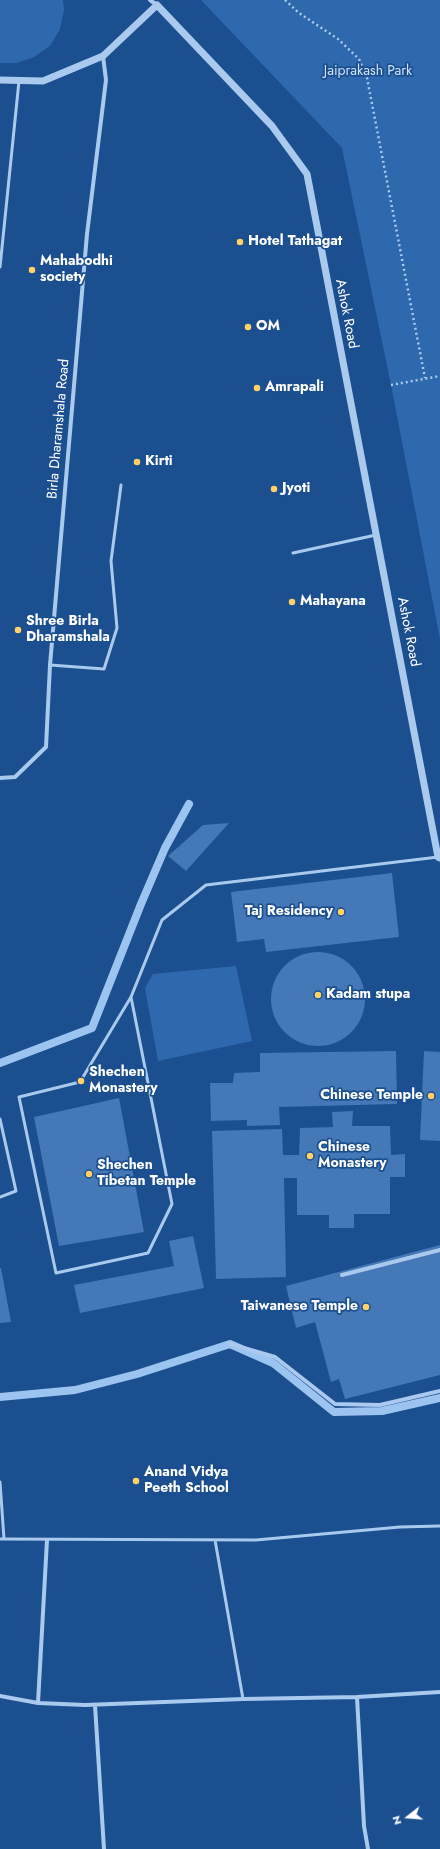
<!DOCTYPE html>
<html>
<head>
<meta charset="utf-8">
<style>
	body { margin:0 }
	#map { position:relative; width:440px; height:1849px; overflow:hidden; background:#1b4f8f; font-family:Jost,sans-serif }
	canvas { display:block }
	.north { position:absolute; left:388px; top:1797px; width:40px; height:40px; -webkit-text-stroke:3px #1b4f8f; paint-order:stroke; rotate:253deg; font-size:11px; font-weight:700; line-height:16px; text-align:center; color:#fff }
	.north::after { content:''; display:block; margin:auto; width:14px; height:18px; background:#fff; clip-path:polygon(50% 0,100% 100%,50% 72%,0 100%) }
</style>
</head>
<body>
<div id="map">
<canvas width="440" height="1849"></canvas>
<div class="north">N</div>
</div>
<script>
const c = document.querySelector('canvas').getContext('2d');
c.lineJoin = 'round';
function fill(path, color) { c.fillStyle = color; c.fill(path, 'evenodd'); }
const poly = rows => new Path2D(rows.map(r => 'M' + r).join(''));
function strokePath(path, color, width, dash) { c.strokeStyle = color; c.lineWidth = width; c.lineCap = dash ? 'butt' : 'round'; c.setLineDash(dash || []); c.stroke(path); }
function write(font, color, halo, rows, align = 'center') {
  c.font = font + ' Jost,sans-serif'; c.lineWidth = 3.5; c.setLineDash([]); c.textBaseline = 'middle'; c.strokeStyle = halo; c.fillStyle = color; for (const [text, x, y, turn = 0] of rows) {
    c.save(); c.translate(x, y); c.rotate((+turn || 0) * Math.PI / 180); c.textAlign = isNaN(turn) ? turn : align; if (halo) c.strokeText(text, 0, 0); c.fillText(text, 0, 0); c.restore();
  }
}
fill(poly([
	[0,0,63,0,64,10,60,29,50,46,34,57,17,63,0,63],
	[201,0,440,0,440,639,391,385,342,148],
	[236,966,252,1041,158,1061,145,988,153,974]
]), '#2e69ad');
strokePath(poly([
	[0,1063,92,1028,141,904,165,848,189,804],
	[0,1397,75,1390,137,1374,230,1344,273,1363,334,1412,382,1411,440,1398]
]), '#9cc4f0', 8);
fill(poly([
	[229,823,186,871,168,856,203,825],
	[392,873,399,937,266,952,264,939,237,942,231,892],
	'271 999a47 47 0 1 1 94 0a47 47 0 1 1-94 0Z',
	[396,1051,397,1104,279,1107,280,1125,247,1126,247,1120,211,1121,210,1083,233,1083,234,1073,260,1072,260,1053],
	[424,1051,440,1052,440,1141,420,1140],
	[119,1098,144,1232,59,1246,34,1117],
	[353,1111,352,1126,390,1126,391,1155,405,1154,405,1177,390,1177,390,1214,354,1214,354,1228,329,1228,329,1215,297,1215,297,1178,284,1178,286,1277,216,1279,212,1131,282,1129,283,1155,299,1155,300,1128,333,1127,332,1112],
	[193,1236,204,1288,80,1313,74,1285,174,1266,169,1241],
	[440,1245,440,1375,345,1399,339,1379,331,1382,315,1322,296,1328,286,1286],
	[0,1268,1,1268,11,1322,0,1323]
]), '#4478b7');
strokePath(poly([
	[285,0,299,13,338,39,359,59,367,78,425,378],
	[391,385,440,376]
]), '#a9c9ee', 2.5, [2, 3]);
strokePath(poly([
	[0,267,19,81],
	[293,553,376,535],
	[50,665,104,669,117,628,111,561,121,485],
	[131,997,172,1204,148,1253,56,1273,19,1097,80,1082,131,997,162,920,206,885,438,857],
	[0,1119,16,1191,0,1197],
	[0,1482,4,1539],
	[0,1539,256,1540,400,1527,440,1526],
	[215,1540,243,1699]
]), '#a9c9ee', 3);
strokePath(poly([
	[150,0,157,5],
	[0,778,15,777,46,747,50,665,87,234,106,80,103,56],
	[342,1275,440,1250],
	[230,1344,275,1357,335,1404,380,1405,440,1391],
	[0,1696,38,1703,85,1705,243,1699,357,1697],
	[38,1703,47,1540],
	[95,1705,104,1849],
	[368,1849,364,1826,357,1697,440,1692]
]), '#a9c9ee', 4);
strokePath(poly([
	[0,80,43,81,103,56,157,5,272,126,307,174,438,857,440,858]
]), '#a9c9ee', 7);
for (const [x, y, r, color] of [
	[240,242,4,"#ffd166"],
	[32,270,4,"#ffd166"],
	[248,327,4,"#ffd166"],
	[257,388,4,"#ffd166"],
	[137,462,4,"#ffd166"],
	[274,489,4,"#ffd166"],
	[292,602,4,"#ffd166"],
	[18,630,4,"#ffd166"],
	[341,912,4,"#ffd166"],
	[318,995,4,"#ffd166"],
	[81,1081,4,"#ffd166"],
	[431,1096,4,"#ffd166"],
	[310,1156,4,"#ffd166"],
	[89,1174,4,"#ffd166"],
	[366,1307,4,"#ffd166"],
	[136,1481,4,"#ffd166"]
]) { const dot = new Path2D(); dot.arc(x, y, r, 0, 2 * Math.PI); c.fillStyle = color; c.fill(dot); strokePath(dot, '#1b4f8f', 1.5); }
write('14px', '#cfe3fa', '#1b4f8f', [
	["Jaiprakash Park",368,72]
]);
write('bold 14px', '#fff', '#1b4f8f', [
	["Hotel Tathagat",248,242],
	["Mahabodhi",40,262],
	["society",40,278],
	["OM",256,327],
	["Amrapali",265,388],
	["Kirti",145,462],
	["Jyoti",282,489],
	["Mahayana",300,602],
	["Shree Birla",26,622],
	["Dharamshala",26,638],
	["Taj Residency",333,912,"right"],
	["Kadam stupa",326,995],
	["Shechen",89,1073],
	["Monastery",89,1089],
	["Chinese Temple",423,1096,"right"],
	["Chinese",318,1148],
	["Monastery",318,1164],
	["Shechen",97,1166],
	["Tibetan Temple",97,1182],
	["Taiwanese Temple",358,1307,"right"],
	["Anand Vidya",144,1473],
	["Peeth School",144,1489]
], 'left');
write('14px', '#fff', '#1b4f8f', [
	["Ashok Road",346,314,79],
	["Birla Dharamshala Road",59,429,-85],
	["Ashok Road",408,632,79]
]);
</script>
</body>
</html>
